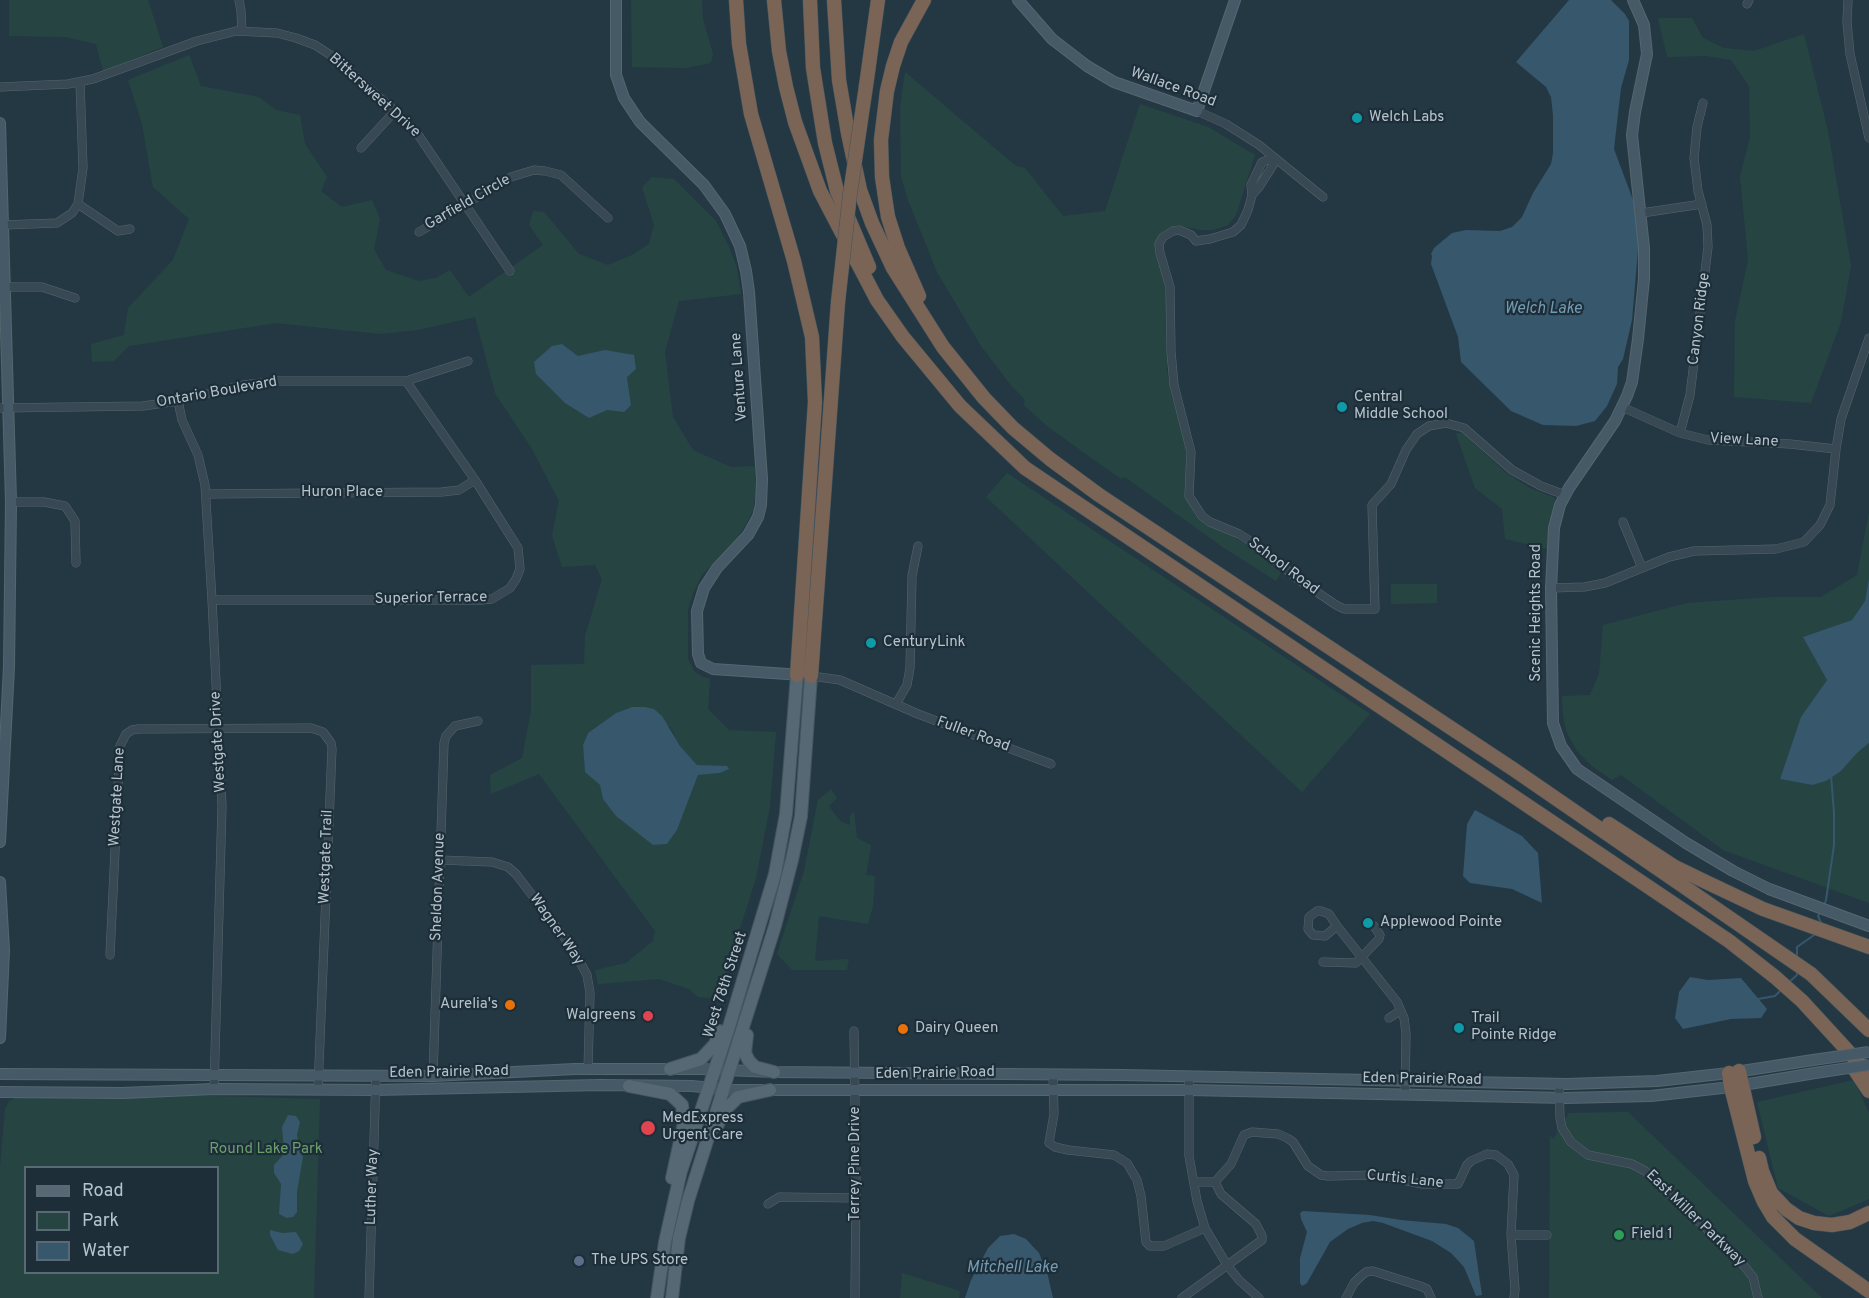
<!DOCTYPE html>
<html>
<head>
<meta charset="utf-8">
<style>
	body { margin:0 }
	#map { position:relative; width:1869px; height:1298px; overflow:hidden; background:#243844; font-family:Overpass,sans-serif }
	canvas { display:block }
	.legend { position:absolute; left:24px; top:1166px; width:195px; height:108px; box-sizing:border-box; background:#1d2e38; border:2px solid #5a6a74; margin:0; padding:8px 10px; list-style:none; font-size:18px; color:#b5c3cd }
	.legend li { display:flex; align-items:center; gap:12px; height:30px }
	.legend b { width:30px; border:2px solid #5a6a74 }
</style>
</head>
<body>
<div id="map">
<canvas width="1869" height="1298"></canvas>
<ul class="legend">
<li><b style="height:8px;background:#566873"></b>Road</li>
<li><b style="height:16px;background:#264542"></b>Park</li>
<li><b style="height:16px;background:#36576c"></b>Water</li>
</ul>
</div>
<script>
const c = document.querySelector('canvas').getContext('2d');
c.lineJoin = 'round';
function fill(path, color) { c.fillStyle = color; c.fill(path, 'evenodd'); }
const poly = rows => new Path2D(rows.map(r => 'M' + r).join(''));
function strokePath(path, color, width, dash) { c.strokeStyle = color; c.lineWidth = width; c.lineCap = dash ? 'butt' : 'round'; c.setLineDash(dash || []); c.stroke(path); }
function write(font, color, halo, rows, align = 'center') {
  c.font = font + ' Overpass,sans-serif'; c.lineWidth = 4.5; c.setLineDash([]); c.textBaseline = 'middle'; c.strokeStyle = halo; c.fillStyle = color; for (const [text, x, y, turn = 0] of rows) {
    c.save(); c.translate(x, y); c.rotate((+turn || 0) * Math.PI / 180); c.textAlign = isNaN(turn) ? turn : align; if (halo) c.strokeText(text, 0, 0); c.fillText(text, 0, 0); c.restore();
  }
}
fill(poly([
	[9,0,148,0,163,47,103,71,96,44,65,37,9,36],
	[631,0,702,0,703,19,713,54,711,63,687,68,632,67],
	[1658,18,1692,18,1703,38,1724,48,1754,51,1804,34,1828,131,1851,266,1841,322,1811,403,1734,397,1735,321,1748,260,1740,176,1750,138,1749,86,1731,60,1706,56,1667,57],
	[189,55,201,86,259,97,276,110,300,115,305,144,327,177,321,191,342,207,372,200,380,219,374,249,386,270,419,281,436,278,450,270,469,297,543,245,529,225,533,211,544,212,579,254,608,265,632,255,649,244,654,225,642,187,652,177,674,179,716,221,729,247,737,268,741,294,679,301,665,352,673,417,693,450,731,467,755,466,755,496,753,510,746,524,738,537,702,575,693,593,688,609,688,659,694,671,701,676,710,679,708,709,729,730,776,732,770,806,756,878,724,978,717,990,710,998,698,997,689,989,659,979,598,984,595,970,626,963,653,941,655,931,539,774,491,794,490,775,522,758,531,711,531,665,584,664,585,636,602,579,595,565,562,567,552,535,559,501,531,447,495,393,475,317,418,330,380,334,276,323,129,346,114,361,92,362,91,344,124,335,128,308,173,260,189,219,153,187,142,124,128,80],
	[562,344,578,356,627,377,631,405,607,410],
	[632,707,670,727,680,746,697,765,729,769,720,773,698,775,677,830,667,844,653,845,636,831,603,799,600,785,585,772,583,745,588,733,616,713],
	[905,72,1016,166,1025,168,1063,216,1105,211,1140,104,1208,127,1255,155,1236,215,1228,225,1213,230,1202,230,1176,225,1162,232,1157,240,1155,250,1166,286,1167,371,1172,397,1185,434,1187,467,1185,487,1187,499,1195,514,1204,522,1250,546,1281,573,1276,581,1224,548,1125,477,1121,479,1048,427,1024,405,1025,400,1010,384,981,346,937,272,908,200,901,176,900,108],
	[1462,432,1505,472,1530,488,1555,498,1547,549,1505,539,1502,509,1475,488,1456,434],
	[1007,473,1370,714,1302,792,986,497],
	[1869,512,1869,578,1865,601,1852,620,1804,637,1827,680,1809,706,1798,727,1780,779,1812,785,1841,771,1857,753,1869,743,1869,903,1723,850,1621,775,1612,780,1592,766,1577,751,1566,731,1563,715,1562,696,1590,695,1599,674,1603,625,1687,603,1773,597,1821,597,1857,575],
	[1391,584,1437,584,1437,603,1391,604],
	[831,789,837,798,829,806,840,821,850,825,850,815,854,812,857,838,871,845,866,875,875,876,873,906,868,924,819,916,815,961,849,959,847,970,792,970,777,954,804,871,818,800],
	[1854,1080,1869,1113,1869,1199,1829,1216,1778,1188,1757,1102],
	[181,1095,320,1099,314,1298,0,1298,0,1167,5,1109,9,1101,17,1097],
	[26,1168,218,1168,218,1272,26,1272],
	[1628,1112,1822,1298,1549,1298,1550,1135,1553,1139,1569,1113],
	[902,1273,960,1291,959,1298,900,1298]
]), '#264542');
fill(poly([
	[1569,0,1611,0,1625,14,1629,21,1629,60,1621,88,1614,149,1636,208,1639,238,1632,320,1623,359,1618,367,1617,384,1607,406,1595,421,1576,426,1543,425,1511,411,1461,362,1458,337,1431,264,1432,256,1431,254,1434,248,1452,233,1466,230,1500,231,1512,227,1522,217,1533,193,1551,164,1553,153,1553,115,1551,97,1546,87,1516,62],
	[562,344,578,356,605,350,634,355,636,369,627,377,631,405,624,412,607,410,589,418,565,403,536,374,534,362,552,346],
	[1869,578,1869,743,1857,753,1841,771,1826,781,1812,785,1780,779,1801,717,1827,680,1803,637,1852,620,1865,601],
	[632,707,645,707,654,709,662,716,680,746,697,765,727,766,729,769,720,773,698,775,677,830,667,844,653,845,616,816,603,799,600,785,585,772,583,745,588,733,616,713],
	[1475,810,1522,836,1538,853,1542,903,1512,889,1470,883,1463,876,1467,824],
	[1690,977,1708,980,1741,978,1767,1009,1761,1018,1731,1019,1683,1029,1675,1018,1679,992],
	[288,1115,296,1116,300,1122,297,1135,300,1151,303,1157,297,1192,297,1212,293,1217,287,1218,279,1214,281,1184,274,1173,274,1165,283,1155,284,1150,282,1127],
	[1303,1211,1370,1215,1401,1220,1446,1224,1458,1228,1474,1241,1482,1295,1476,1296,1464,1267,1451,1253,1432,1241,1383,1223,1373,1221,1362,1223,1348,1229,1330,1242,1307,1283,1302,1286,1300,1283,1300,1258,1307,1232,1301,1219,1300,1213],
	[270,1230,282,1233,296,1232,303,1244,299,1251,293,1254,278,1250,270,1235],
	[1014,1234,1026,1239,1039,1253,1048,1276,1053,1298,965,1298,971,1280,988,1248,1000,1236]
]), '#36576c');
strokePath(poly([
	[1824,906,1826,900,1834,845,1834,813,1831,775],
	[1821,911,1818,916,1822,925],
	[1797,956,1797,947,1817,933],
	[1788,983,1797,975,1797,971],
	[1758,999,1775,996,1782,989]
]), '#36576c', 2);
const street = poly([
	[239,0,241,11,242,31],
	[1848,0,1847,22,1850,54,1869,138],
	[1747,4,1749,0],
	[0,87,68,84,93,79,197,41,236,31,277,33,296,38,315,45,332,56,395,111,419,136,510,271],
	[1197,111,1226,124,1259,145,1323,197],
	[361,148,395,111],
	[1274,158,1262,162,1251,185,1252,195,1248,210,1241,225,1233,232,1210,239,1196,241,1191,235,1179,230,1173,231,1163,237,1159,244,1160,253,1170,287,1171,352,1174,385,1191,452,1189,496,1202,516,1210,522,1239,534,1255,544,1299,580,1336,605,1344,609,1375,609,1372,505,1391,484,1406,450,1417,434,1429,426,1446,423,1464,428,1512,470,1541,486,1565,495],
	[1252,195,1259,187,1273,165,1274,158],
	[78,204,118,231,130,229],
	[1642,213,1702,204],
	[3,225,57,223,72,213,78,204,83,168,80,82],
	[419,232,511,177,534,170,545,171,561,175,608,218],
	[5,287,42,287,75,298],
	[178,401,182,420,198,455,205,485,212,600,222,806,214,1089],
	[1622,407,1680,433,1708,440,1790,444,1836,449],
	[0,408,143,406,178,401,243,385,277,381,406,381,468,361],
	[1680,433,1690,395,1708,247,1707,225,1698,191,1694,158,1697,127,1703,103],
	[206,494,442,492,459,490,475,480],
	[11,502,44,502,65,506,75,521,76,563],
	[1623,522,1642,568],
	[1551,588,1584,587,1605,583,1669,557,1694,551,1776,549,1804,542,1820,525,1830,505,1836,449,1841,419,1869,338],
	[212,600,482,600,492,599,510,588,516,579,520,569,518,548,475,480,406,381],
	[811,676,840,680,918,714,1051,764],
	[896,704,907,685,910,668,912,576,918,546],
	[440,860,492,862,508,867,516,874,573,949,587,975,590,993,588,1069],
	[1317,911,1321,911,1329,914,1337,926,1325,936,1313,935,1308,929,1309,917,1317,911],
	[1337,926,1397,1002,1404,1018,1406,1033,1405,1095],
	[110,955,120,746,126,734,132,730,138,729,311,728,323,732,331,743,332,749,318,1089],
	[1323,962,1356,963,1379,939,1380,935,1374,926],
	[1389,1018,1400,1011],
	[854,1031,856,1179,855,1298],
	[1053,1075,1054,1114,1049,1143,1055,1147,1068,1150,1114,1155,1127,1163,1137,1180,1141,1196,1146,1242,1150,1246,1164,1246,1205,1228],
	[433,1076,444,743,446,736,455,726,478,721],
	[1189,1077,1189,1156,1197,1201,1205,1228,1227,1265,1239,1280,1259,1298],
	[1559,1084,1560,1118,1562,1128,1571,1142,1588,1155,1632,1164,1645,1171,1737,1257,1753,1277,1758,1298],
	[1194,1182,1215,1182,1231,1164,1244,1135,1252,1132,1278,1134,1287,1138,1293,1142,1308,1166,1321,1175,1328,1176,1379,1175,1422,1184,1458,1184,1467,1165,1471,1161,1487,1154,1496,1155,1508,1164,1514,1175,1511,1235,1515,1289,1514,1298],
	[768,1204,779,1197,856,1198],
	[1511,1235,1547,1235],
	[369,1298,376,1076],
	[1182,1298,1262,1240,1262,1236,1256,1224,1221,1194,1215,1182],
	[1346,1298,1354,1283,1361,1276,1366,1272,1373,1271,1420,1286,1427,1289,1431,1298]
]);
const secondary = poly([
	[616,0,616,75,624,98,640,122,704,185,725,214,740,246,746,271,749,292,762,479,761,505,758,517,748,535,717,568,704,588,697,611,698,654,701,663,713,669,802,675],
	[1018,0,1052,39,1087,66,1114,82,1197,111,1235,0],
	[1633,0,1644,25,1647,54,1635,112,1632,135,1644,248,1644,279,1638,339,1632,382,1627,396,1615,421,1569,488,1560,505,1554,528,1551,588,1553,723,1561,746,1577,769,1686,843,1733,871,1769,889,1869,926],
	[0,123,11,502,9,667,0,842],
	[0,882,4,950,0,1038],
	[0,1074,433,1076,575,1069,701,1069,774,1072,1122,1075,1567,1084,1657,1081,1729,1073,1813,1060],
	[0,1092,123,1093,214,1089,375,1090,600,1085,692,1086,732,1090,1189,1090,1566,1098,1651,1096,1731,1087,1815,1073]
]);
const primary = poly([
	[747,1035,745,1053,749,1061,755,1067,774,1072],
	[670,1069,701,1059,715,1044,720,1031],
	[629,1086,670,1094,682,1105,684,1123,672,1178],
	[717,1126,726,1109,738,1097,770,1090],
	[657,1298,665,1242,681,1171,728,1030,775,874,786,814,797,675],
	[672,1298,679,1238,688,1201,775,926,792,860,801,816,811,676]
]);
const highway = poly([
	[736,0,739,44,751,114,794,261,812,337,815,402,797,675],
	[774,0,779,51,786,87,795,122,820,191,877,300,903,337,960,406,1025,468,1729,941,1775,977,1802,1001,1869,1074],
	[810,0,813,68,825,143,837,191,869,267],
	[834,0,839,80,848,133,860,190,872,223,893,268,943,347,984,398,1013,428,1050,459,1099,495,1513,769,1811,974,1869,1030],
	[866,86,878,0],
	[919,296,898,248,888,217,882,177,881,140,887,91,893,66,901,42,924,0],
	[811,676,838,302],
	[1609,824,1675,867,1706,882,1763,909,1869,947],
	[1853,1067,1869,1091],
	[1739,1071,1754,1137],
	[1729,1073,1731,1087,1755,1181,1764,1202,1773,1217,1795,1239,1869,1291],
	[1759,1158,1762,1171,1771,1193,1786,1209,1799,1218,1814,1223,1832,1225,1850,1222,1869,1213]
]);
strokePath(street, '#566670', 9);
strokePath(secondary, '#566670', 12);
strokePath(primary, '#45555f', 14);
strokePath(highway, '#43535d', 15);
strokePath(street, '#384953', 8);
strokePath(secondary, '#465966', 10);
strokePath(primary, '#566873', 12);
strokePath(highway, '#7a6455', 14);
const secondaryBridge = poly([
	[1813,1060,1869,1052],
	[1815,1073,1869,1065]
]);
const highwayBridge = poly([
	[838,302,850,194,866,86]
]);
strokePath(secondaryBridge, '#566670', 12, []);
strokePath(highwayBridge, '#43535d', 15, []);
strokePath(secondaryBridge, '#465966', 10);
strokePath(highwayBridge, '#7a6455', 14);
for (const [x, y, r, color] of [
	[1357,118,6,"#0f9aa8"],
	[1342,407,6,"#0f9aa8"],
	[871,643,6,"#0f9aa8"],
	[1368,923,6,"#0f9aa8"],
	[510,1005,6,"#e8710a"],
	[648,1016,6,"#e0444e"],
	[1459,1028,6,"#0f9aa8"],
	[903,1029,6,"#e8710a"],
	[648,1128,8,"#e0444e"],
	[1619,1235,6,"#2e9e5b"],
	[579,1261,6,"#5c6f8a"]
]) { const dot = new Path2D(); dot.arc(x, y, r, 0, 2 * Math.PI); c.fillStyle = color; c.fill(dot); strokePath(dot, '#1d2e38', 2); }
write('15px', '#b5c3cd', '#1d2e38', [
	["Wallace Road",1173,88,20],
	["Bittersweet Drive",374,96,42],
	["Garfield Circle",468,203,-30],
	["Canyon Ridge",1700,319,-83],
	["Venture Lane",740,377,-94],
	["Ontario Boulevard",217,393,-10],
	["View Lane",1744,441,3],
	["Huron Place",342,493],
	["School Road",1283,567,37],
	["Superior Terrace",431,599,-1],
	["Scenic Heights Road",1537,613,-90],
	["Fuller Road",973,735,20],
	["Westgate Drive",219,742,-93],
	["Westgate Lane",118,797,-87],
	["Westgate Trail",327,857,-88],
	["Sheldon Avenue",439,887,-88],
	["Wagner Way",556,930,55],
	["West 78th Street",726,985,-72],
	["Eden Prairie Road",449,1073,-1],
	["Eden Prairie Road",935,1074,-1],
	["Eden Prairie Road",1422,1080,1],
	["Terrey Pine Drive",856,1164,-90],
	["Curtis Lane",1405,1180,6],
	["Luther Way",373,1187,-88],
	["East Miller Parkway",1695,1219,44]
]);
write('15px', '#b5c3cd', '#1d2e38', [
	["Welch Labs",1369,118],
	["Central",1354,398],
	["Middle School",1354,415],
	["CenturyLink",883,643],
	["Applewood Pointe",1380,923],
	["Aurelia's",498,1005,"right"],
	["Walgreens",636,1016,"right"],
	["Trail",1471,1019],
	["Pointe Ridge",1471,1036],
	["Dairy Queen",915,1029],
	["MedExpress",662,1119],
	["Urgent Care",662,1136],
	["Field 1",1631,1235],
	["The UPS Store",591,1261]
], 'left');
write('15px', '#6aa06c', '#1d2e38', [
	["Round Lake Park",266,1150]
]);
write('italic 16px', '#739bb3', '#1d2e38', [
	["Welch Lake",1543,310],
	["Mitchell Lake",1012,1269]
]);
</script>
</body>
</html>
